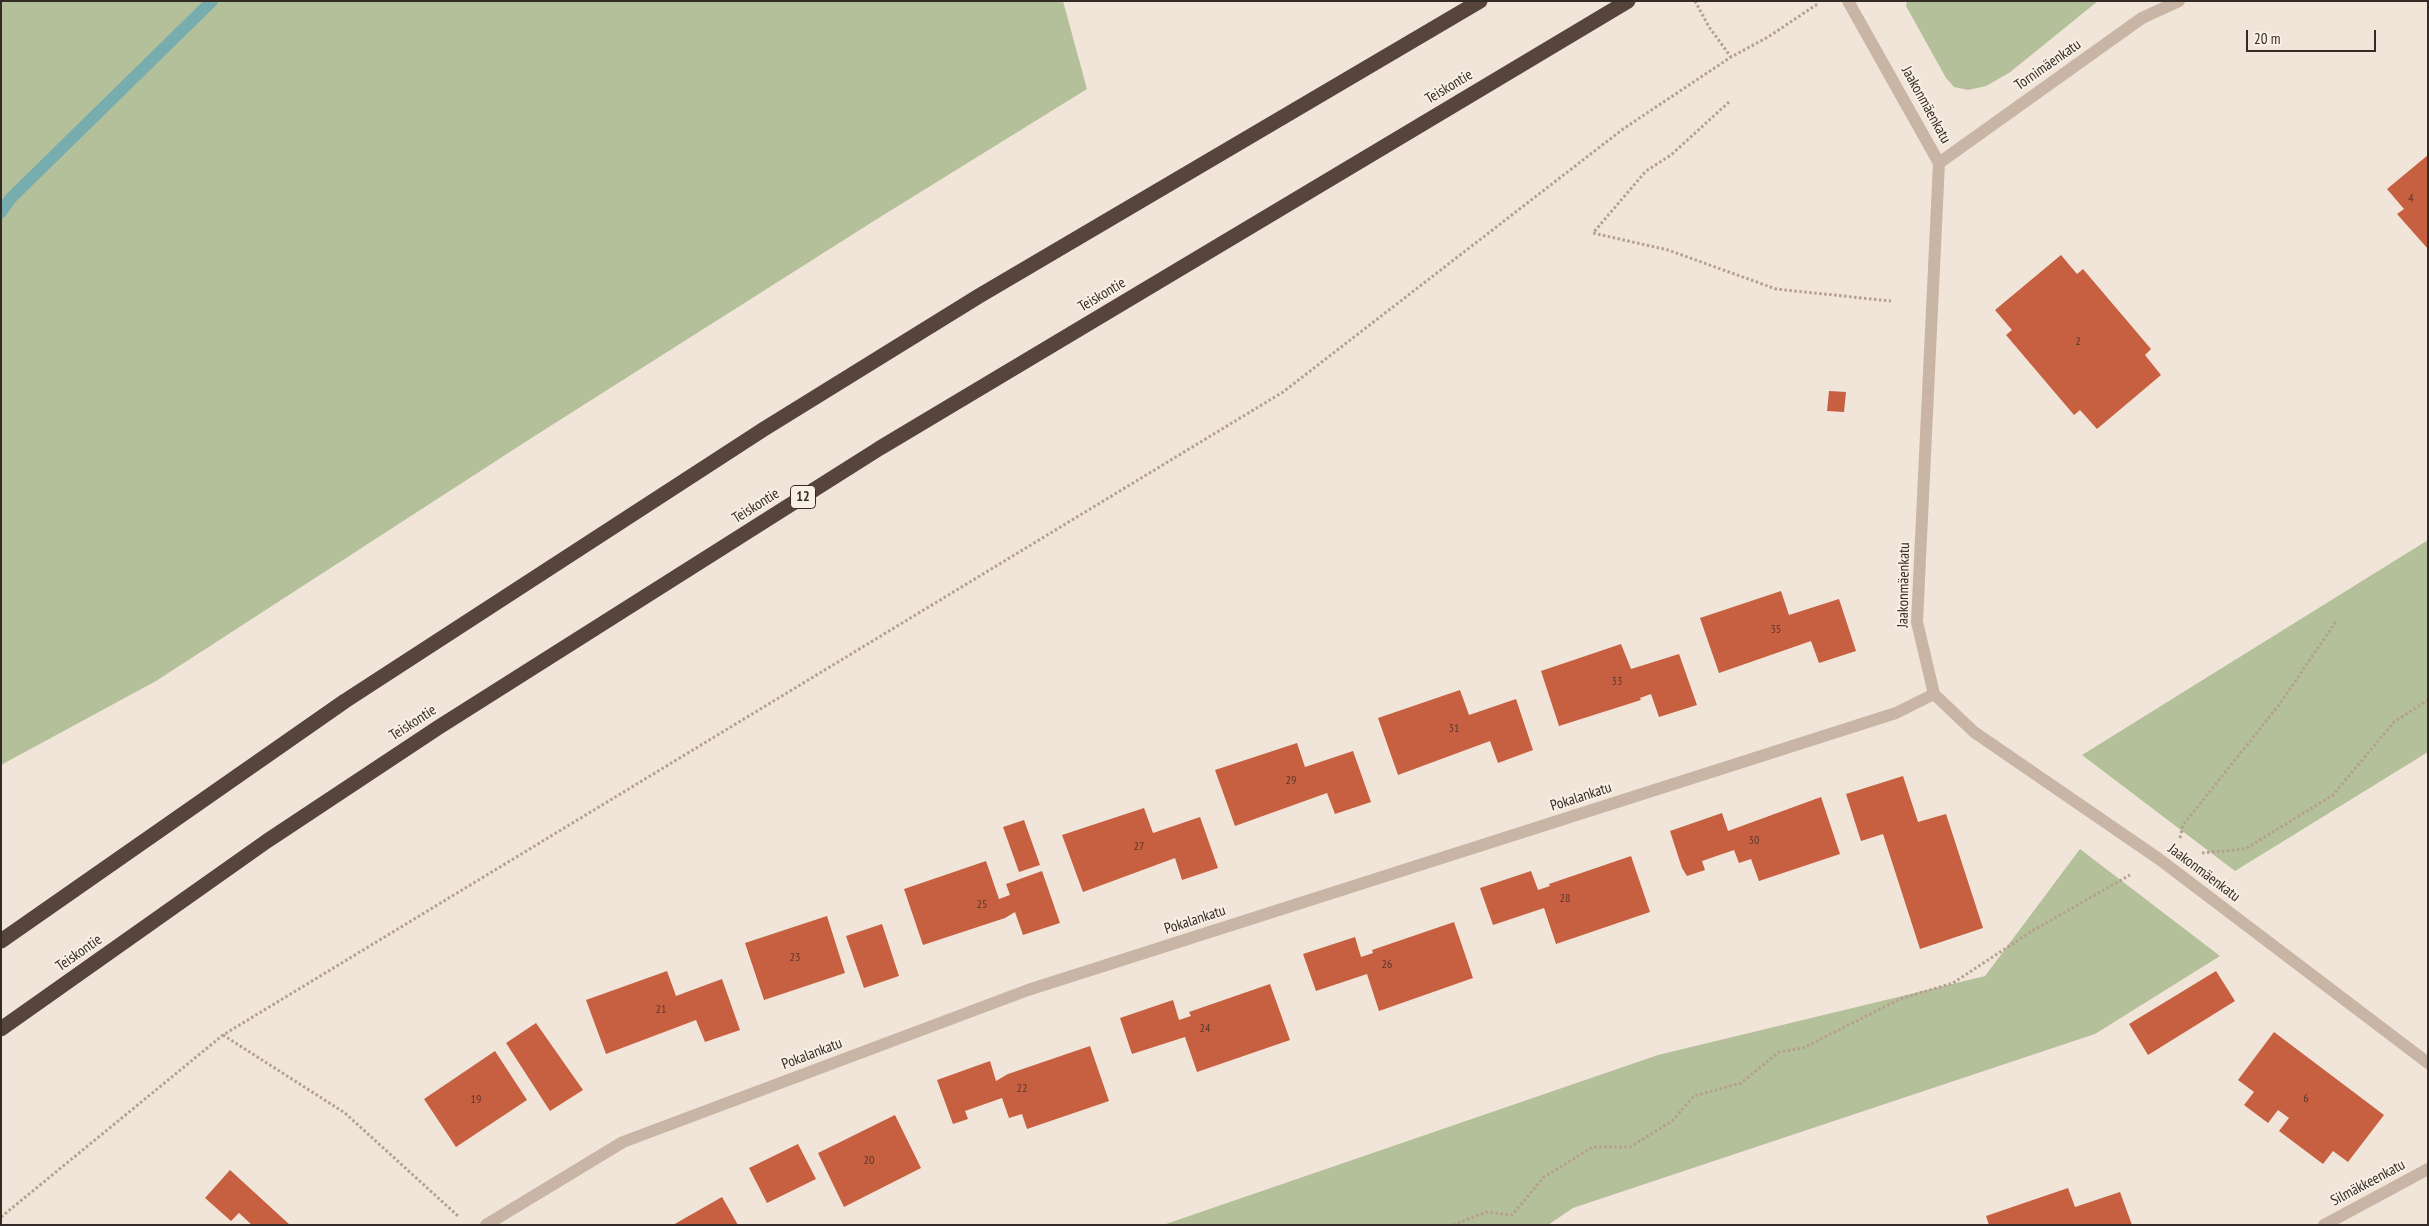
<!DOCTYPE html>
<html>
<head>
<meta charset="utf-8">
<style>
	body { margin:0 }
	#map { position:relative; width:2429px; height:1226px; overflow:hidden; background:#f1e5d9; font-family:"PT Sans Narrow",sans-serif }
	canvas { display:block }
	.frame { position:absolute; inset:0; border:2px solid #352b26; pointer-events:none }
	.scale { position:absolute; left:2246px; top:30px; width:130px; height:22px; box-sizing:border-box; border:2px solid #352b26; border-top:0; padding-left:6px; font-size:15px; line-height:18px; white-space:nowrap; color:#352b26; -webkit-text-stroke:4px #f9efe5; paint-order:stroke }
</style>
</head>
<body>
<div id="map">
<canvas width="2429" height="1226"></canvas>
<div class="frame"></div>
<div class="scale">20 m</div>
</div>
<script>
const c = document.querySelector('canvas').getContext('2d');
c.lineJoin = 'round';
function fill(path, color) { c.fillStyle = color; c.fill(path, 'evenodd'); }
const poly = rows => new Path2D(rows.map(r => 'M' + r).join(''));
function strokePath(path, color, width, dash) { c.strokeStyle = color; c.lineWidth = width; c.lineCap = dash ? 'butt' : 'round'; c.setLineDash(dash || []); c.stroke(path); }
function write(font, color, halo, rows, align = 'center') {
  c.font = font + ' "PT Sans Narrow",sans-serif'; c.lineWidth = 4; c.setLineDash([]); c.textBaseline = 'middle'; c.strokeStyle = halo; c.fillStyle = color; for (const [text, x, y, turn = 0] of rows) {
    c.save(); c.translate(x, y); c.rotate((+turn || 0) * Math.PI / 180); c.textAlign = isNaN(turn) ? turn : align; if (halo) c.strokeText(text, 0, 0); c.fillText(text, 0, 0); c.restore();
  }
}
fill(poly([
	[1,1,1063,1,1087,89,877,219,533,437,156,681,1,765],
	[1907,1,2098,1,2009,73,1986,86,1968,90,1954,87,1946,78,1906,6],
	[2428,540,2428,752,2235,871,2082,755],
	[2080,849,2220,956,2095,1034,1573,1208,1548,1225,1163,1225,1658,1055,1985,976]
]), '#b4c099');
strokePath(poly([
	[1,212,10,199,212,1]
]), '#77adaf', 12);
fill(poly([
	[2428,155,2428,249,2397,214,2404,209,2387,189],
	[2061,255,2077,274,2083,269,2151,349,2145,355,2161,375,2097,429,2080,410,2074,415,2006,335,2012,330,1995,310],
	[1829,391,1846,392,1844,412,1827,411],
	[1781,591,1789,615,1839,599,1856,651,1819,663,1811,641,1719,673,1700,618],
	[1621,644,1631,669,1679,654,1697,705,1659,717,1651,694,1640,698,1641,700,1559,726,1541,671],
	[1460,690,1469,715,1516,699,1533,750,1498,763,1490,741,1398,775,1378,718],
	[1297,743,1305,767,1353,751,1371,802,1335,814,1327,793,1235,826,1215,770],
	[1903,776,1918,822,1946,814,1983,928,1920,949,1883,834,1861,841,1846,794],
	[1821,797,1840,854,1759,881,1751,859,1739,863,1734,850,1702,861,1705,870,1687,876,1682,868,1670,831,1722,813,1728,831],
	[1144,808,1153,833,1200,817,1218,868,1182,880,1175,858,1083,892,1062,835],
	[1024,820,1040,865,1019,872,1003,827],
	[1631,856,1650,912,1556,944,1544,908,1493,925,1480,888,1531,871,1538,890,1550,886,1549,884],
	[986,861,999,899,1010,895,1006,884,1042,871,1060,923,1023,935,1015,912,1005,918,923,945,904,889],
	[827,916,845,973,764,1000,745,943],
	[1454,922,1473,978,1379,1011,1367,974,1316,991,1303,954,1355,937,1361,957,1373,953,1372,950],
	[882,924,899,976,864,988,846,936],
	[667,971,676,996,722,979,740,1030,705,1042,696,1020,606,1054,586,1000],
	[2216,971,2235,1001,2148,1055,2129,1024],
	[1270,984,1290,1040,1197,1072,1185,1037,1132,1054,1120,1018,1173,1000,1179,1020,1191,1016,1189,1012],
	[536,1023,583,1090,550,1111,506,1043],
	[2274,1032,2384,1115,2348,1162,2333,1151,2323,1164,2279,1131,2289,1118,2278,1110,2268,1123,2244,1105,2254,1092,2238,1080],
	[1090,1046,1109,1101,1027,1129,1022,1114,1009,1118,1002,1098,965,1111,968,1119,953,1124,937,1080,990,1061,996,1081,1008,1074],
	[495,1051,527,1100,456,1147,424,1099],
	[895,1115,921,1168,844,1207,818,1153],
	[798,1144,816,1179,767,1203,749,1168],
	[230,1170,290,1225,252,1225,239,1213,231,1221,205,1198],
	[2068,1188,2075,1207,2120,1192,2132,1225,1989,1225,1986,1216],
	[722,1197,738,1225,673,1225]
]), '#c75f41');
strokePath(poly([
	[1695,1,1709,27,1731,57],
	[1729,102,1671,155,1646,171,1593,233,1668,250,1776,289,1891,301],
	[2180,838,2183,825,2279,705,2337,620],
	[2202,853,2245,849,2333,795,2394,722,2428,700],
	[223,1035,345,1113,458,1216],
	[1,1217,223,1035,1283,392,1623,129,1731,57,1768,37,1819,3],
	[1453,1225,1486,1212,1512,1215,1544,1177,1593,1147,1630,1147,1672,1121,1694,1096,1741,1083,1779,1052,1803,1048,1900,999,1953,983,2032,931,2130,875]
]), '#b59f8f', 3, [2.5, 2.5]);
strokePath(poly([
	[1848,1,1939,163,1917,622,1934,694,1974,732,2159,859,2428,1063],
	[1939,163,2142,18,2179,1],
	[486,1225,623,1142,1028,990,1896,713,1934,694],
	[2324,1225,2428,1169]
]), '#c9b5a5', 12);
strokePath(poly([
	[1,941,345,701,764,429,979,296,1480,1],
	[1,1029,267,841,439,727,880,448,1628,1]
]), '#56443d', 15);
write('12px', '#5a382d', null, [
	["4",2411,199],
	["2",2078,342],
	["35",1776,630],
	["33",1617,682],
	["31",1454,729],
	["29",1291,781],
	["30",1754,841],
	["27",1139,847],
	["28",1565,899],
	["25",982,905],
	["23",795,958],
	["26",1387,965],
	["21",661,1010],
	["24",1205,1029],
	["22",1022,1089],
	["6",2306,1099],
	["19",476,1100],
	["20",869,1161]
]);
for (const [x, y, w] of [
	[803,497,25]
]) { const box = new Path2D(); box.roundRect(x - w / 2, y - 11.5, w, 23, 4); c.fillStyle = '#f9efe5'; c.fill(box); strokePath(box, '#352b26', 1); }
write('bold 14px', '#352b26', null, [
	["12",803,497]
]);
write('15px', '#352b26', '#f9efe5', [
	["Tornimäenkatu",2048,65,-35],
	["Teiskontie",1449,87,-31],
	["Jaakonmäenkatu",1926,105,61],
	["Teiskontie",1102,295,-31],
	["Teiskontie",756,506,-32],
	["Jaakonmäenkatu",1904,585,-89],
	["Teiskontie",413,723,-33],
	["Pokalankatu",1581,797,-18],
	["Jaakonmäenkatu",2204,873,37],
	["Pokalankatu",1195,920,-18],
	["Teiskontie",79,953,-35],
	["Pokalankatu",812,1054,-21],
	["Silmäkkeenkatu",2368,1183,-28]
]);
</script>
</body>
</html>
